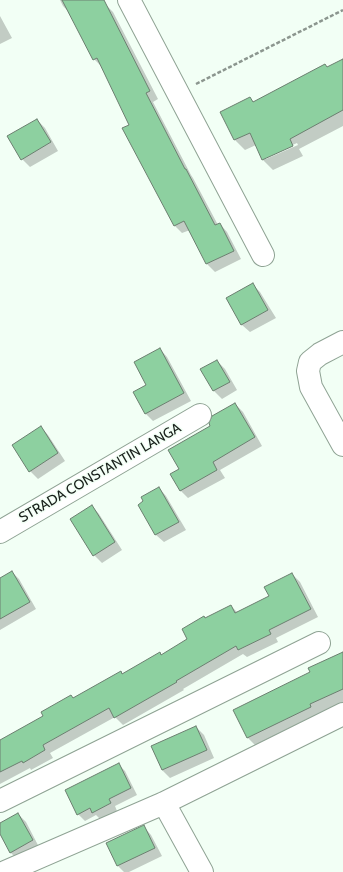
<!DOCTYPE html>
<html>
<head>
<meta charset="utf-8">
<style>
	body { margin:0 }
	canvas { display:block; background:#f2fff5 }
</style>
</head>
<body>
<canvas width="343" height="872"></canvas>
<script>
const c = document.querySelector('canvas').getContext('2d');
c.lineJoin = 'round';
function fill(path, color) { c.fillStyle = color; c.fill(path, 'evenodd'); }
const poly = rows => new Path2D(rows.map(r => 'M' + r).join(''));
function strokePath(path, color, width, dash) { c.strokeStyle = color; c.lineWidth = width; c.lineCap = dash ? 'butt' : 'round'; c.setLineDash(dash || []); c.stroke(path); }
function write(font, color, halo, rows, align = 'center') {
  c.font = font + ' Cabin,sans-serif'; c.lineWidth = 3; c.setLineDash([]); c.textBaseline = 'middle'; c.strokeStyle = halo; c.fillStyle = color; for (const [text, x, y, turn = 0] of rows) {
    c.save(); c.translate(x, y); c.rotate((+turn || 0) * Math.PI / 180); c.textAlign = isNaN(turn) ? turn : align; if (halo) c.strokeText(text, 0, 0); c.fillText(text, 0, 0); c.restore();
  }
}
fill(poly([
	[60,0,104,0,106,5,113,12,158,99,153,102,191,175,193,178,218,225,220,224,227,232,241,259,215,272,207,264,190,230,182,233,174,225,131,125,103,68,94,59,70,13,63,6],
	[0,16,12,38,0,44],
	[343,60,343,126,299,149,303,156,273,170,263,160,256,145,245,150,235,140,222,113,250,99,254,102],
	[297,143,298,145,266,159,266,157],
	[37,120,45,128,58,151,30,167,22,159,9,137],
	[252,284,260,292,276,318,250,332,242,325,227,298],
	[160,349,167,357,191,401,153,421,145,413,148,386],
	[217,361,225,369,237,390,222,399,214,391,202,370],
	[235,404,243,412,262,446,220,470,225,478,188,498,181,491,180,470],
	[41,427,48,435,65,461,38,479,30,471],
	[159,488,166,496,186,530,164,542,156,535,139,505],
	[92,506,99,514,122,550,102,563,94,555],
	[12,572,19,579,36,609,0,630,0,579],
	[292,574,300,582,318,617,276,638,278,642,247,657,243,654,183,689,184,690,123,725,115,717,50,753,53,758,31,770,30,768,0,784,0,748,74,699,121,673,123,674,160,653,162,656,189,639,205,619,231,606,238,613,270,596],
	[343,653,343,703,319,714,258,748,248,738,234,711,312,672],
	[196,727,204,735,214,758,170,778,162,770,152,747],
	[118,764,125,771,137,795,115,806,117,811,100,819,96,815,85,821,78,814],
	[18,814,26,822,40,849,19,861,11,853,0,832,0,824],
	[144,827,151,835,162,856,129,872,124,872,118,866,107,844]
]), '#0003');
const building = poly([
	[62,0,104,0,150,91,146,93,185,169,186,169,215,225,220,223,234,251,206,264,184,221,174,226,122,128,129,125,97,58,93,60,62,0],
	[343,59,343,110,290,139,293,146,262,160,250,133,234,140,220,112,250,97,253,102,325,64,327,67,343,59],
	[37,119,51,142,21,160,7,136,37,119],
	[253,283,268,310,241,325,226,298,253,283],
	[160,348,184,393,145,414,133,392,146,385,134,362,160,348],
	[217,360,230,382,213,391,200,369,217,360],
	[235,403,255,437,213,462,217,470,180,491,170,474,179,469,168,450,210,426,209,423,212,416,235,403],
	[41,426,58,453,29,472,12,445,41,426],
	[159,487,179,522,155,535,138,505,143,501,141,497,159,487],
	[92,505,115,542,93,556,70,519,92,505],
	[12,571,30,602,0,619,0,578,12,571],
	[292,573,311,609,269,630,271,634,238,650,236,646,176,681,177,682,114,718,109,708,43,745,45,750,23,763,22,761,0,772,0,740,43,716,41,712,71,695,73,698,121,671,122,674,160,652,161,655,187,639,182,629,204,616,205,618,231,605,235,613,269,596,264,587,292,573],
	[343,652,343,689,310,704,311,707,247,738,233,710,310,672,308,668,343,652],
	[196,726,207,750,162,770,151,746,196,726],
	[119,763,131,788,109,799,111,803,92,813,90,808,77,815,65,790,119,763],
	[18,813,33,840,10,853,0,834,0,823,18,813],
	[144,825,155,848,117,866,106,843,144,825]
]);
fill(building, '#8dd0a0');
strokePath(building, '#6c7f70', 1);
const street = poly([
	[129,0,263,255],
	[343,342,320,354,310,362,308,371,311,387,343,445],
	[0,532,200,415],
	[0,801,319,643],
	[164,803,202,872],
	[5,872,164,803,343,714]
]);
strokePath(street, '#8fa394', 24);
strokePath(poly([
	[196,84,343,10]
]), '#8c968f', 2.5, [4, 2]);
strokePath(street, '#fff', 22);
write('14px', '#181f1a', '#f2fff5', [
	["STRADA CONSTANTIN LANGA",100,473,-30]
]);
</script>
</body>
</html>
